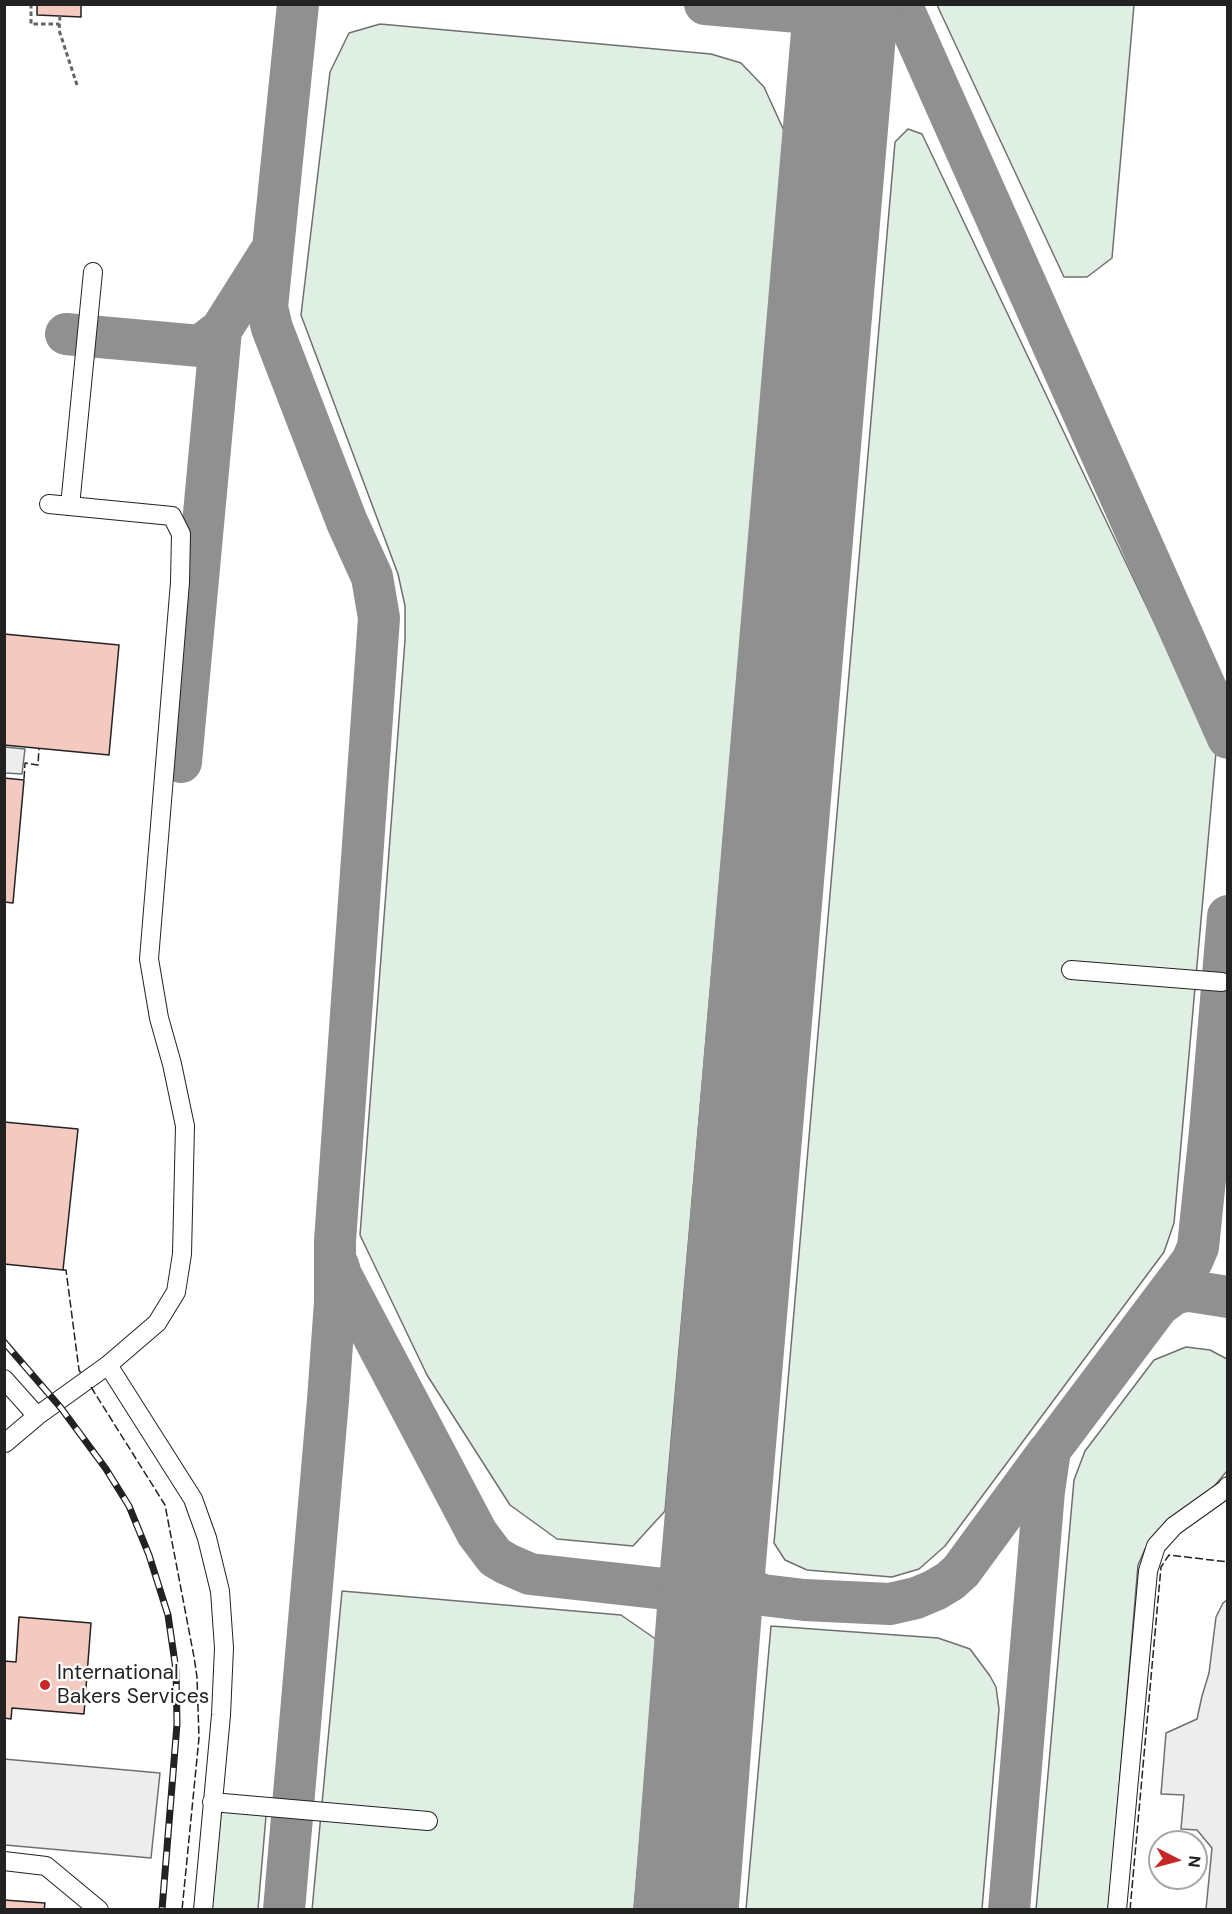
<!DOCTYPE html>
<html>
<head>
<meta charset="utf-8">
<style>
	body { margin:0 }
	#map { position:relative; width:1232px; height:1914px; overflow:hidden; background:#fff; font-family:"DM Sans",sans-serif }
	canvas { display:block }
	.frame { position:absolute; inset:0; border:6px solid #222; pointer-events:none }
	.north { position:absolute; left:1148px; top:1830px; width:60px; height:60px; box-sizing:border-box; background:#fff; border:2px solid #a7a7a7; border-radius:50%; rotate:96deg; font-size:16px; font-weight:700; line-height:24px; text-align:center; color:#222 }
	.north::after { content:''; display:block; margin:auto; width:21px; height:27px; background:#c62828; clip-path:polygon(50% 0,100% 100%,50% 72%,0 100%) }
</style>
</head>
<body>
<div id="map">
<canvas width="1232" height="1914"></canvas>
<div class="frame"></div>
<div class="north">N</div>
</div>
<script>
const c = document.querySelector('canvas').getContext('2d');
c.lineJoin = 'round';
function fill(path, color) { c.fillStyle = color; c.fill(path, 'evenodd'); }
const poly = rows => new Path2D(rows.map(r => 'M' + r).join(''));
function strokePath(path, color, width, dash) { c.strokeStyle = color; c.lineWidth = width; c.lineCap = dash ? 'butt' : 'round'; c.setLineDash(dash || []); c.stroke(path); }
function write(font, color, halo, rows, align = 'center') {
  c.font = font + ' "DM Sans",sans-serif'; c.lineWidth = 4.5; c.setLineDash([]); c.textBaseline = 'middle'; c.strokeStyle = halo; c.fillStyle = color; for (const [text, x, y, turn = 0] of rows) {
    c.save(); c.translate(x, y); c.rotate((+turn || 0) * Math.PI / 180); c.textAlign = isNaN(turn) ? turn : align; if (halo) c.strokeText(text, 0, 0); c.fillText(text, 0, 0); c.restore();
  }
}
const green = poly([
	[937,5,1134,5,1112,258,1087,277,1064,277,937,5],
	[380,24,711,54,741,63,764,87,785,133,665,1511,633,1546,557,1539,510,1505,427,1375,360,1235,405,640,405,606,398,574,301,315,330,72,349,33,380,24],
	[908,129,922,134,1216,752,1174,1223,1164,1252,945,1546,919,1569,892,1577,807,1570,785,1560,774,1543,895,142,908,129],
	[1186,1347,1210,1350,1227,1359,1227,1471,1211,1490,1162,1530,1145,1549,1138,1565,1109,1909,1036,1910,1074,1480,1085,1451,1154,1360,1186,1347],
	[342,1591,621,1615,657,1640,634,1909,312,1910,342,1591],
	[771,1626,938,1638,970,1649,990,1676,996,1687,999,1709,982,1909,746,1909,771,1626],
	[220,1811,260,1811,266,1816,258,1909,211,1910,220,1811]
]);
fill(green, '#e0efe3');
strokePath(green, '#6f6f6f', 1.5);
const parking = poly([
	[5,747,25,749,22,774,5,773,5,747],
	[1227,1600,1227,1909,1206,1909,1212,1848,1197,1830,1181,1829,1184,1795,1161,1794,1166,1733,1197,1719,1202,1696,1209,1673,1216,1617,1223,1603,1227,1600],
	[4,1759,160,1773,151,1858,5,1845,4,1759]
]);
fill(parking, '#ededed');
strokePath(parking, '#6f6f6f', 1.5);
strokePath(poly([
	[705,4,845,16],
	[901,4,1228,738],
	[66,334,200,346,221,330],
	[181,762,221,330,269,254],
	[338,1265,341,1275,477,1533,495,1557,507,1564,530,1574,674,1590,688,1581,697,1573,717,1529],
	[1159,1305,1174,1294,1181,1292,1190,1291,1228,1297],
	[717,1529,733,1573,743,1587,763,1595,804,1600,890,1604,916,1598,935,1590,950,1581,961,1571,1049,1451],
	[284,1910,328,1400,335,1302,335,1241,379,618,372,577,347,522,272,328,267,307,298,4],
	[1009,1910,1044,1491,1050,1450,1192,1261,1198,1247,1210,1131,1228,916]
]), '#909090', 42);
strokePath(poly([
	[686,1910,711,1590,846,4]
]), '#909090', 105);
const building = poly([
	[37,4,81,4,81,17,37,15,37,4],
	[4,634,119,645,109,755,4,745,4,634],
	[4,778,24,780,13,903,4,902,4,778],
	[4,1122,78,1129,63,1270,4,1264,4,1122],
	[19,1617,91,1623,84,1714,12,1708,11,1719,4,1718,4,1661,16,1662,19,1617],
	[4,1900,45,1903,44,1910,4,1910,4,1900]
]);
fill(building, '#f3c9c0');
strokePath(building, '#222', 1.5);
const minor = poly([
	[70,506,93,272],
	[1071,970,1222,982],
	[108,1365,193,1499,207,1538,220,1591,224,1648,221,1715,203,1910],
	[4,1379,37,1416],
	[5,1443,37,1416,108,1365,157,1323,176,1292,182,1254,185,1126,172,1064,159,1018,149,959,180,582,181,534,172,516,49,504],
	[212,1802,428,1821],
	[4,1861,46,1866,99,1910],
	[1117,1910,1148,1571,1156,1546,1174,1526,1226,1489,1228,1486]
]);
strokePath(minor, '#222', 20);
strokePath(poly([
	[31,4,31,24,59,24],
	[60,16,59,30,77,85]
]), '#646464', 3, [4.5, 3]);
strokePath(minor, '#fff', 18);
const rail = poly([
	[4,1342,61,1408,106,1469,129,1506,149,1555,168,1615,176,1670,177,1724,162,1910]
]);
strokePath(rail, '#222', 7);
strokePath(rail, '#fff', 4.5, [14]);
strokePath(poly([
	[24,779,25,763,38,765,39,748],
	[63,1270,66,1270,79,1370,82,1375],
	[91,1387,165,1505,194,1657,197,1677,199,1738,182,1910],
	[1130,1910,1161,1567,1169,1555,1228,1562]
]), '#222', 1.5, [8, 3]);
for (const [x, y, r, color] of [
	[45,1685,6,"#c62828"]
]) { const dot = new Path2D(); dot.arc(x, y, r, 0, 2 * Math.PI); c.fillStyle = color; c.fill(dot); strokePath(dot, '#fff', 2); }
write('21px', '#222', '#fff', [
	["International",57,1673],
	["Bakers Services",57,1697]
], 'left');
</script>
</body>
</html>
